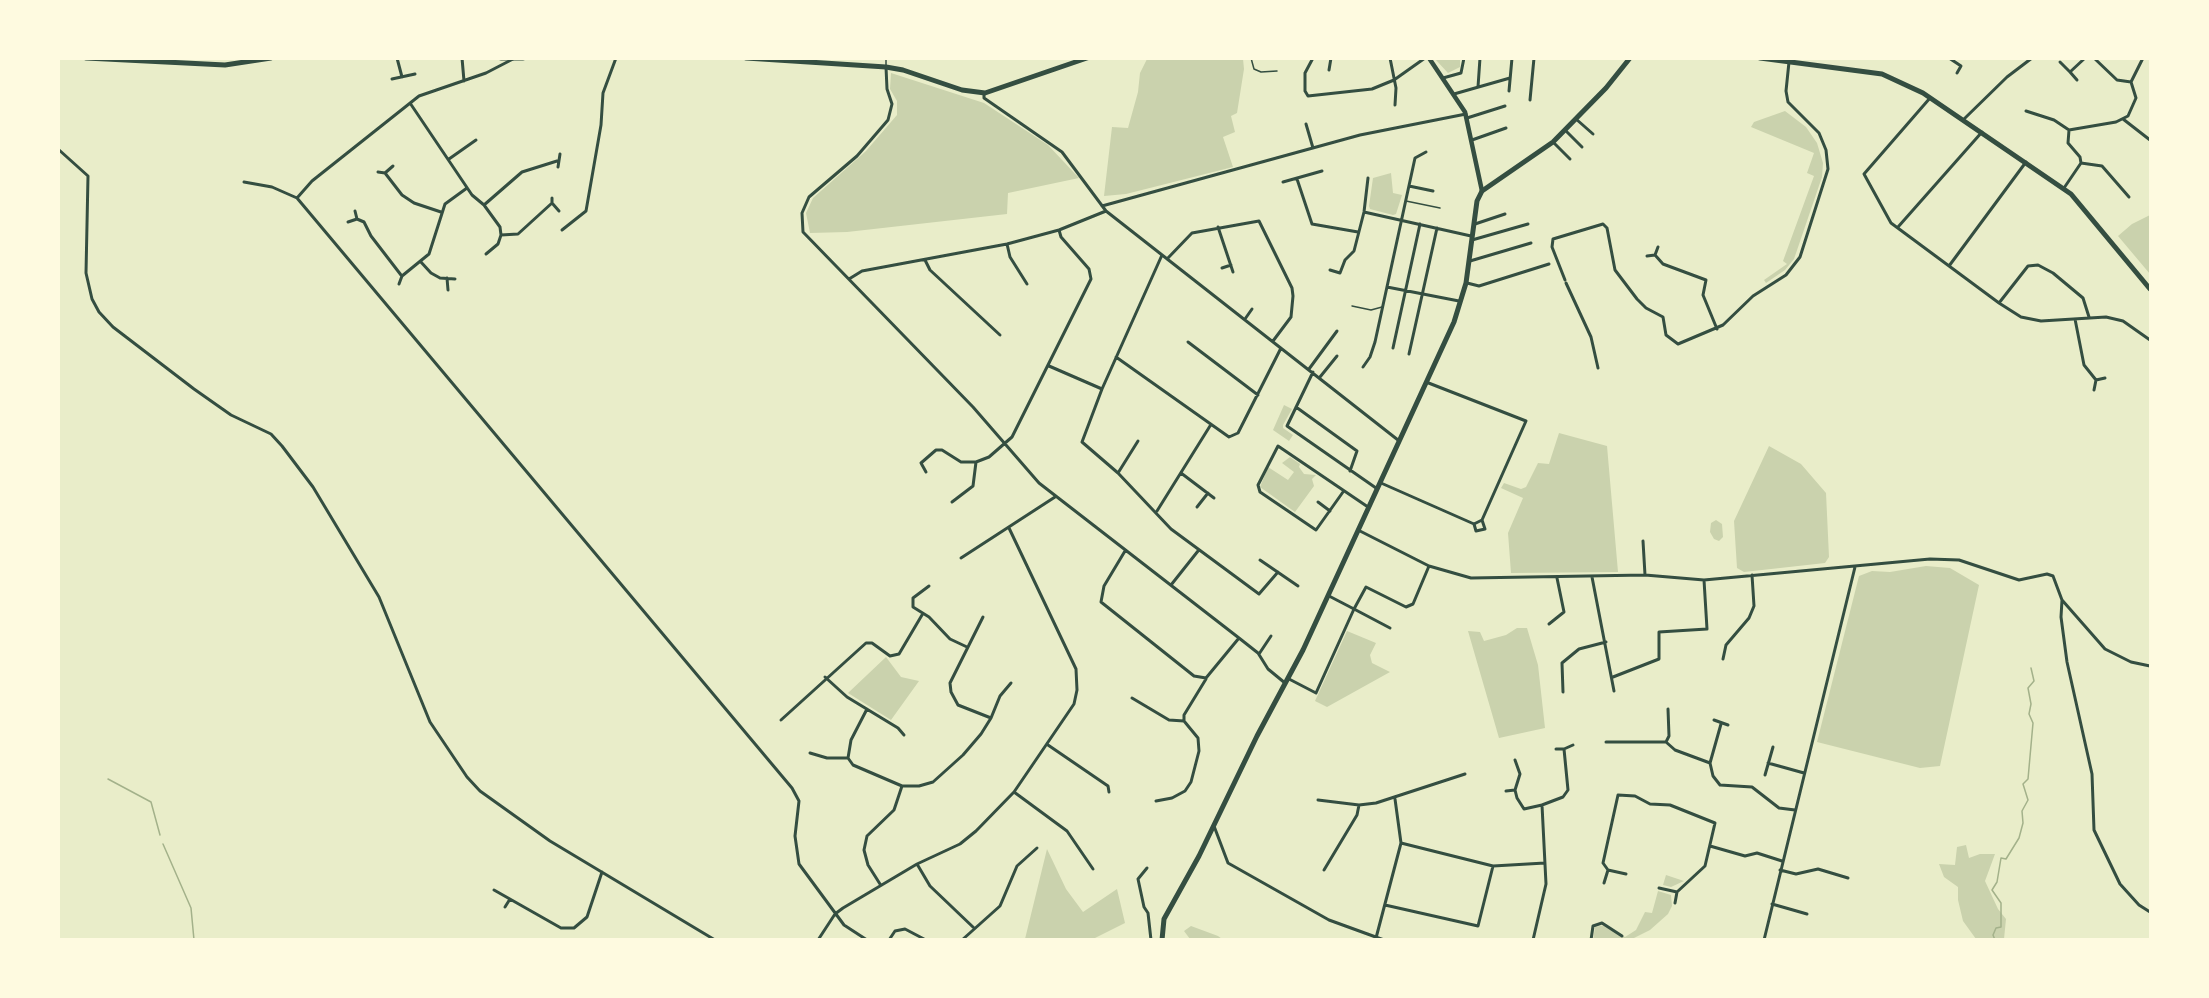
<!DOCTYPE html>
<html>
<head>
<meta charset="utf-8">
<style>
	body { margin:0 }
	#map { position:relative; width:2209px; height:998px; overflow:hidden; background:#e9edc9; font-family:Ubuntu,sans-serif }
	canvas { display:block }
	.frame { position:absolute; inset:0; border:60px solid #fefae0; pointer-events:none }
</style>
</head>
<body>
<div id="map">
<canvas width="2209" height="998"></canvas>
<div class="frame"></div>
</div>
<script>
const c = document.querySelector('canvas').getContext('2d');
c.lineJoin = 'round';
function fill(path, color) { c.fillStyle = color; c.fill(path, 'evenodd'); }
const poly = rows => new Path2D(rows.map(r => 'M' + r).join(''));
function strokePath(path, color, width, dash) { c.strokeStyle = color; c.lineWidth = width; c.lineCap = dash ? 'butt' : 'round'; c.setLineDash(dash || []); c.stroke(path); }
fill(poly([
	[1147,59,1243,59,1244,69,1237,113,1231,116,1235,132,1223,137,1233,167,1126,194,1104,196,1112,127,1128,128,1138,92,1140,73],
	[1435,59,1460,59,1460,67,1448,73],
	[891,73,984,103,1048,145,1079,178,1008,193,1007,214,847,232,810,233,806,213,813,198,866,151,897,115,897,101,890,89],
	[1785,111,1806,127,1817,143,1823,163,1822,177,1794,259,1785,270,1766,283,1764,280,1787,264,1783,261,1814,176,1807,173,1814,153,1751,127,1754,122],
	[1391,173,1393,193,1402,195,1396,214,1393,215,1370,209,1369,206,1373,178],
	[2150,215,2150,274,2118,236,2132,224],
	[1284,405,1292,409,1283,425,1283,428,1293,435,1289,441,1273,430],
	[1559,433,1607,446,1618,572,1511,573,1508,533,1523,498,1501,488,1504,483,1521,489,1526,487,1538,463,1549,464],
	[1769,446,1801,464,1826,493,1829,557,1825,563,1744,572,1737,568,1734,521],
	[1290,457,1300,464,1299,467,1304,474,1316,475,1312,479,1314,486,1295,512,1260,487,1268,467,1288,480,1294,472,1282,463],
	[1716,520,1722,524,1723,537,1719,541,1714,539,1710,532,1711,523],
	[1926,566,1950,568,1979,585,1940,766,1920,768,1817,742,1859,576,1872,571,1890,572],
	[1517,628,1527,628,1538,665,1545,728,1499,738,1468,631,1480,632,1484,641,1506,635],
	[1347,631,1376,643,1370,655,1372,663,1390,672,1327,707,1315,701],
	[886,657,901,677,919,681,891,720,848,693],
	[1966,845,1969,858,1980,854,1995,854,1985,881,1998,909,2006,919,2004,939,1976,939,1963,921,1958,900,1958,887,1944,877,1939,864,1955,865,1957,847],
	[1047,849,1066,889,1083,912,1117,889,1125,923,1093,939,1025,939],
	[1666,875,1684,881,1671,887,1663,885],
	[1658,891,1671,895,1672,906,1668,914,1650,930,1632,939,1593,940,1595,927,1605,925,1625,937,1636,930,1645,912,1652,913],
	[1191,926,1218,936,1222,939,1190,939,1184,931]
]), '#cad2ad');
strokePath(poly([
	[108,779,151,802,160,835],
	[163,844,191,908,194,940],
	[1995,940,1993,935,1996,928,2001,927,2001,903,1992,890,1997,882,2001,858,2006,859,2019,838,2023,823,2022,811,2028,800,2023,784,2028,779,2033,723,2029,714,2031,704,2028,688,2034,681,2031,668]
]), '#a3b18a', 1.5);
strokePath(poly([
	[1251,58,1254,69,1261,72,1277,71],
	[886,66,886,58],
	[1406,201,1440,208],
	[1352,306,1371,310,1382,307]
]), '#344e41', 1.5);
strokePath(poly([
	[397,58,402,77],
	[462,58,464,81],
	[1313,58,1305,73,1305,91,1308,96,1372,89,1394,80,1425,58],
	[1390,58,1396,88,1395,105],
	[1949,58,1961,66,1957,73],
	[2094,58,2117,80,2131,82],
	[2060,62,2070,72,2085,58],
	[886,67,887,89,892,104,888,120,857,156,809,197,802,213,803,232,973,407,1039,483,1239,638,1258,653,1268,669,1285,683],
	[1329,70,1331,58],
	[2070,72,2077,80],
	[1443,78,1461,73,1464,58],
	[392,79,415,74],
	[1478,87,1480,58],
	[1509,91,1512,58],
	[984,94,984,98,1062,152,1106,211,1398,440],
	[1454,94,1510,78],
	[1930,98,1864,174,1891,223,1999,303,2021,317,2041,321,2106,317,2123,321,2150,340],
	[1530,100,1534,58],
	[410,103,472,195,484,205,500,227,501,235,498,244,486,254],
	[2026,111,2054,120,2069,130],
	[1467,118,1505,106],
	[1576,119,1593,134],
	[2123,119,2150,140],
	[1963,120,2007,77,2032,58],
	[1306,124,1313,148],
	[1565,130,1582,147],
	[1472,140,1506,128],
	[1553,142,1570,159],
	[58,149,88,176,86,273,92,299,99,312,113,327,194,389,231,415,271,434,282,446,313,487,379,597,430,722,467,777,480,791,550,841,715,940],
	[449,159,476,140],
	[2081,163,2102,166,2129,197],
	[558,167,560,154],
	[378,172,385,173,393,166],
	[385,173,402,195,414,203,441,212],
	[1297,179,1312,224,1358,232],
	[244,182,272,187,297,198,792,788,799,801,795,836,799,864,844,925,867,940],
	[1283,182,1322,171],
	[1409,186,1433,191],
	[2064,188,2081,163,2080,157,2068,143,2069,130,2116,122,2128,116,2136,98,2131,82,2143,58],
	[297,198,312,181,419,96,486,73,513,59],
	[552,198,552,203,559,211],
	[484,205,522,172,557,161],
	[1102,206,1360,135,1466,114],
	[1364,212,1471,236],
	[357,219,364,222,371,236,401,275],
	[348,222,357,219,355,211],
	[1475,224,1505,214],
	[1218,227,1233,272],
	[1898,227,1982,132],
	[562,230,586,211,601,125,603,93,616,58],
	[501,235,518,234,552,203],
	[1472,240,1528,224],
	[1007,244,1010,257,1027,284],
	[1658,247,1655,255,1663,264,1706,280,1703,295,1717,329],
	[1647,256,1655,255],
	[1167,259,1192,233,1259,221,1292,288,1293,296,1291,317,1273,341],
	[925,260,930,270,1000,335],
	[420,261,431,273,440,278,455,279],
	[1470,261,1531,243],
	[1949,266,2026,162],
	[1222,268,1231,265],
	[1330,270,1340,273,1345,260,1354,251,1364,212,1368,178],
	[447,278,448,290],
	[849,279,862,271,1007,244,1059,230,1106,211],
	[1565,280,1552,247,1553,239,1603,224,1607,228,1615,270,1637,299,1646,308,1663,317,1666,335,1678,344,1723,325,1753,296,1786,275,1800,257,1828,169,1826,150,1819,133,1788,102,1786,91,1789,62],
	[1467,283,1479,286,1549,264],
	[1566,283,1591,337,1598,368],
	[399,284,402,276,429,254,445,204,467,188],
	[1387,287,1459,301],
	[1999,303,2028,266,2038,265,2053,273,2083,298,2089,317],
	[1245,319,1252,309],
	[2075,319,2084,365,2096,380,2094,390],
	[1188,342,1258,395],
	[1393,348,1420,224],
	[1409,354,1437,228],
	[1116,357,1229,437,1238,433,1281,348],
	[1049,366,1102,389,1082,442,1118,473,1171,529,1259,594,1278,572],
	[1363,367,1370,357,1375,342,1415,158,1426,152],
	[1309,369,1337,331],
	[1313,372,1287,426,1376,488],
	[1320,377,1337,356],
	[2096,380,2105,378],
	[1426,382,1526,421,1482,520],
	[1102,389,1162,255],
	[1296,407,1357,451,1350,471],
	[926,472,921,463,936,450,942,450,961,462,976,462,989,457,1012,437,1091,279,1089,269,1061,237,1059,230],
	[1118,473,1138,441],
	[1181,473,1214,498],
	[1381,483,1474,524,1476,531,1485,529,1482,520,1474,524],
	[1343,492,1316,530,1260,492,1258,485,1278,446,1368,507],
	[952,502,973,486,976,462],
	[1318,502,1330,511],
	[1197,507,1208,493],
	[1157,511,1210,426],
	[1358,530,1429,566,1471,578,1645,575,1704,580,1930,559,1959,560,2019,580,2047,574,2053,576,2062,600,2061,617,2067,662,2092,774,2094,830,2120,884,2139,905,2150,912],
	[1643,541,1645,575],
	[1125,551,1104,586,1101,602,1194,676,1206,678,1239,638],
	[961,558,1055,497],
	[1260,560,1298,586],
	[1592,577,1614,691],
	[1171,585,1198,551],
	[929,586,913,598,913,607,929,617,950,639,967,647],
	[1329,596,1354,609,1366,587,1406,607,1413,604,1429,566],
	[2062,600,2105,649,2131,662,2150,666],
	[983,617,950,683,951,692,958,705,991,718],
	[1549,624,1564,612,1557,578],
	[1259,654,1271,636],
	[1723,659,1726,645,1749,618,1754,606,1752,575],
	[825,677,847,697,898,728,904,735],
	[1613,677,1659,659,1659,632,1707,629,1704,580],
	[1289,679,1316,693,1354,609,1390,628],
	[1563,692,1562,663,1579,649,1606,642],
	[1132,698,1169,720,1184,721],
	[867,709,851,740,848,758,853,765,902,786],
	[781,720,866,643,872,643,890,656,899,654,922,615],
	[1714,720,1728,725],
	[1606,742,1666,742,1675,750,1710,763,1713,776,1720,785,1752,787,1779,808,1795,810],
	[1666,742,1669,736,1668,709],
	[1048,745,1108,786,1109,792],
	[1556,749,1564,749,1573,745],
	[810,753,827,758,848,758],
	[1515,760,1520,774,1515,790,1517,798,1524,809,1542,805],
	[1710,763,1721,724],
	[1768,763,1804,773],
	[1765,775,1773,747],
	[1506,791,1515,790],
	[1014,792,1067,831,1093,869],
	[1318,800,1359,805,1376,803,1465,774],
	[1156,801,1172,798,1185,791,1191,782,1199,751,1198,738,1184,721,1184,715,1206,679],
	[1214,826,1228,863,1329,920,1384,940],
	[1401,843,1493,866,1545,863],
	[1710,846,1745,856,1757,853,1782,861],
	[917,864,930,886,974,928],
	[1147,868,1138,879,1144,907,1148,913,1151,940],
	[1324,870,1357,815,1359,805],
	[1780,870,1796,874,1818,869,1848,878],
	[1626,874,1608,870,1603,863,1618,795,1635,796,1650,804,1670,805,1715,823,1705,866,1677,892,1675,903],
	[1604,883,1608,870],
	[880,884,868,865,864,850,867,836,894,810,902,786,919,786,933,782,963,755,981,734,991,718,1000,696,1011,683],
	[1659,888,1677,892],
	[494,890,561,928,574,928,587,917,602,872],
	[1772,904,1807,914],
	[1385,905,1478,926,1493,866],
	[505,907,510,899],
	[1376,938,1401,843,1395,799],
	[818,940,835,914,843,908,917,864,960,844,976,831,1014,792,1074,704,1077,690,1076,669,1009,528],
	[889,940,895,931,905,929,924,939],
	[962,940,1000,906,1017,866,1037,848],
	[1533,940,1546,884,1542,805,1563,797,1568,790,1564,749],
	[1591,940,1593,926,1602,923,1622,936],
	[1764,940,1855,567]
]), '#344e41', 3);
strokePath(poly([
	[1429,58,1465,112,1482,191]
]), '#344e41', 4.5);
strokePath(poly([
	[86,58,225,65,271,58],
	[501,58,523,58],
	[746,58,886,67,903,70,962,90,985,93,1087,58],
	[1760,58,1882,74,1923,93,2071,194,2150,289],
	[1162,940,1164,919,1199,856,1257,736,1303,650,1454,322,1466,283,1477,201,1482,191,1553,142,1606,88,1630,58]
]), '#344e41', 5);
</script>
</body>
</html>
